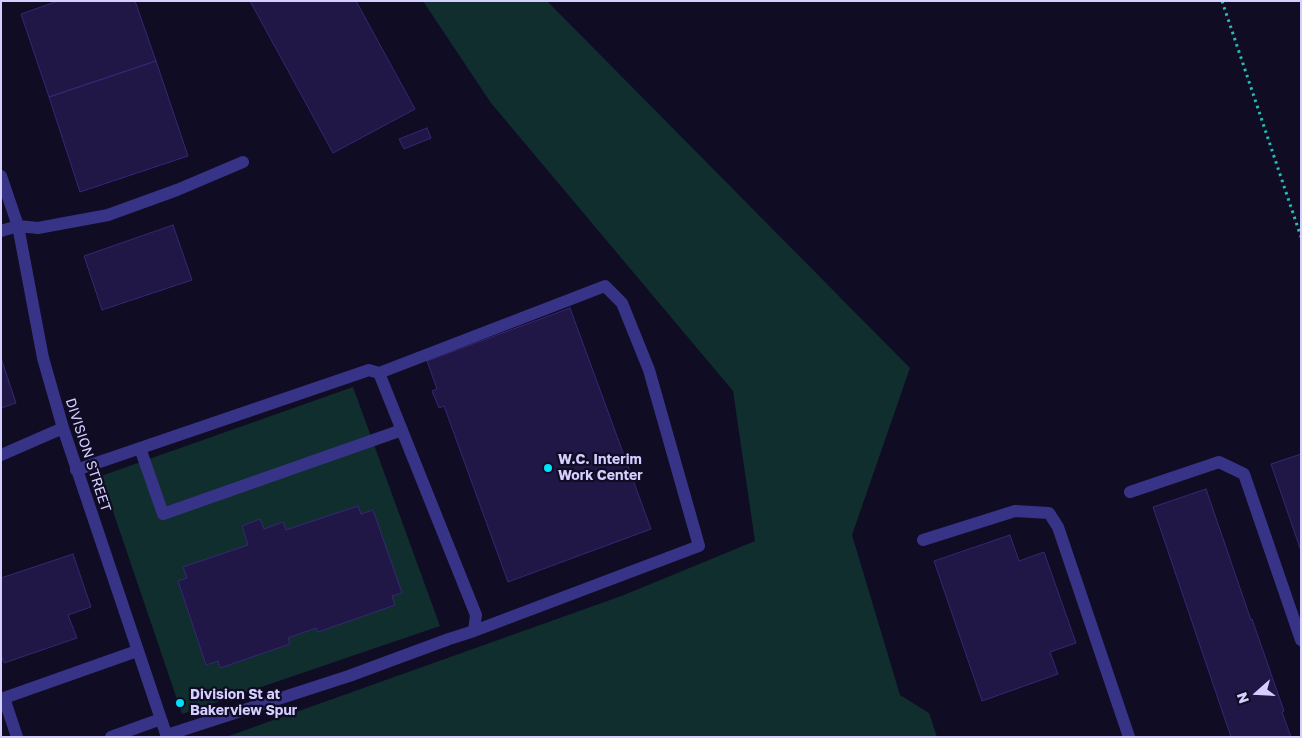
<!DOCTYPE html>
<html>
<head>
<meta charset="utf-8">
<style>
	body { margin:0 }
	#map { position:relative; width:1302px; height:738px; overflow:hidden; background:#100c24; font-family:"Golos Text",sans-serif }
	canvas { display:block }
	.frame { position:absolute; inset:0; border:2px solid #d5cfff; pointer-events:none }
	.north { position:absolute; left:1232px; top:668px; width:50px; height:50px; -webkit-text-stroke:4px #100c24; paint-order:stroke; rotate:251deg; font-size:14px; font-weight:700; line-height:20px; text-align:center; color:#d5cfff }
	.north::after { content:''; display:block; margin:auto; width:18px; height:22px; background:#d5cfff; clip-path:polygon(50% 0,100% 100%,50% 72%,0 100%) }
</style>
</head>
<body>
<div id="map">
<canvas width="1302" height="738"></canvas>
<div class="frame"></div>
<div class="north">N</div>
</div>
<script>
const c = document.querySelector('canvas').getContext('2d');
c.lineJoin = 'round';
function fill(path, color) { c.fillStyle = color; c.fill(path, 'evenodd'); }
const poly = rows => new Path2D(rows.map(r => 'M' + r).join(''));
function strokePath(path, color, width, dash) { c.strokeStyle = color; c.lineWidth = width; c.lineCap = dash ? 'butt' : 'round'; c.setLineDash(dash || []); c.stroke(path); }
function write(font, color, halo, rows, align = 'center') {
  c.font = font + ' "Golos Text",sans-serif'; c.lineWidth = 4.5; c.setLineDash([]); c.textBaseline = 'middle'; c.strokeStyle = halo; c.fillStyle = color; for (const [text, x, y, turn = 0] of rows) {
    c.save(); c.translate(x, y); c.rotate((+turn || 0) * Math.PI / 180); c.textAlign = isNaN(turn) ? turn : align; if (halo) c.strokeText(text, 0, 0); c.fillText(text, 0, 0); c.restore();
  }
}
fill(poly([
	[423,1,547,1,910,368,852,535,900,695,929,713,937,737,226,737,624,595,755,541,733,391,491,103],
	[353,387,440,626,182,714,101,476]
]), '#0f2e2d');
const building = poly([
	[58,1,135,1,156,61,49,97,21,14,58,1],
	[250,1,356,1,415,109,333,153,250,1],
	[156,61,188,156,80,192,49,97,156,61],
	[427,128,431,138,404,149,399,139,427,128],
	[173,225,192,280,102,310,84,256,173,225],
	[570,308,651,529,508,582,444,406,439,408,432,391,437,389,427,361,570,308],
	[1,358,16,403,1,408,1,358],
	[1301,454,1301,551,1271,464,1301,454],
	[1206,489,1251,620,1252,619,1284,711,1282,712,1291,737,1231,737,1153,507,1206,489],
	[358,506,361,514,373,510,402,593,392,596,395,605,318,632,316,628,288,638,290,644,220,668,218,661,206,665,178,581,187,578,183,567,248,545,242,526,260,519,264,529,283,522,286,530,358,506],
	[1010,535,1019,561,1044,552,1076,643,1050,652,1058,674,982,701,934,561,1010,535],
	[73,554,91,607,68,615,77,638,4,663,1,656,1,578,73,554]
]);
fill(building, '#211746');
strokePath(building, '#362774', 1);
strokePath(poly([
	[1222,1,1301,237]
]), '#24beb5', 3, [2.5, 4]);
strokePath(poly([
	[1,176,18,226,43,358,63,428,167,737],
	[1,231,18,226,38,228,108,215,177,190,243,162],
	[379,373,605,286,622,303,649,370,699,546,474,631],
	[140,448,163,514,402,430],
	[1,455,63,428],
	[76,470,369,370,379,373,476,615,474,631,449,639,349,676,167,735],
	[1130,492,1219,462,1244,474,1301,640],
	[923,540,1015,511,1049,513,1058,527,1129,737],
	[4,698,17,737],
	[1,699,137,651],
	[111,737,161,719]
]), '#373387', 12);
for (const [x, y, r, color] of [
	[548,468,5,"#00e0fa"],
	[180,703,5,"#00e0fa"]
]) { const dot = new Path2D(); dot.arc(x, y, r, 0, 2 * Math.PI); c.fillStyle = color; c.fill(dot); strokePath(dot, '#100c24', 2); }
write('14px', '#d5cfff', '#100c24', [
	["DIVISION STREET",88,455,72]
]);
write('bold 14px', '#d5cfff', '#100c24', [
	["W.C. Interim",558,460],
	["Work Center",558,476],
	["Division St at",190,695],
	["Bakerview Spur",190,711]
], 'left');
</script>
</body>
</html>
